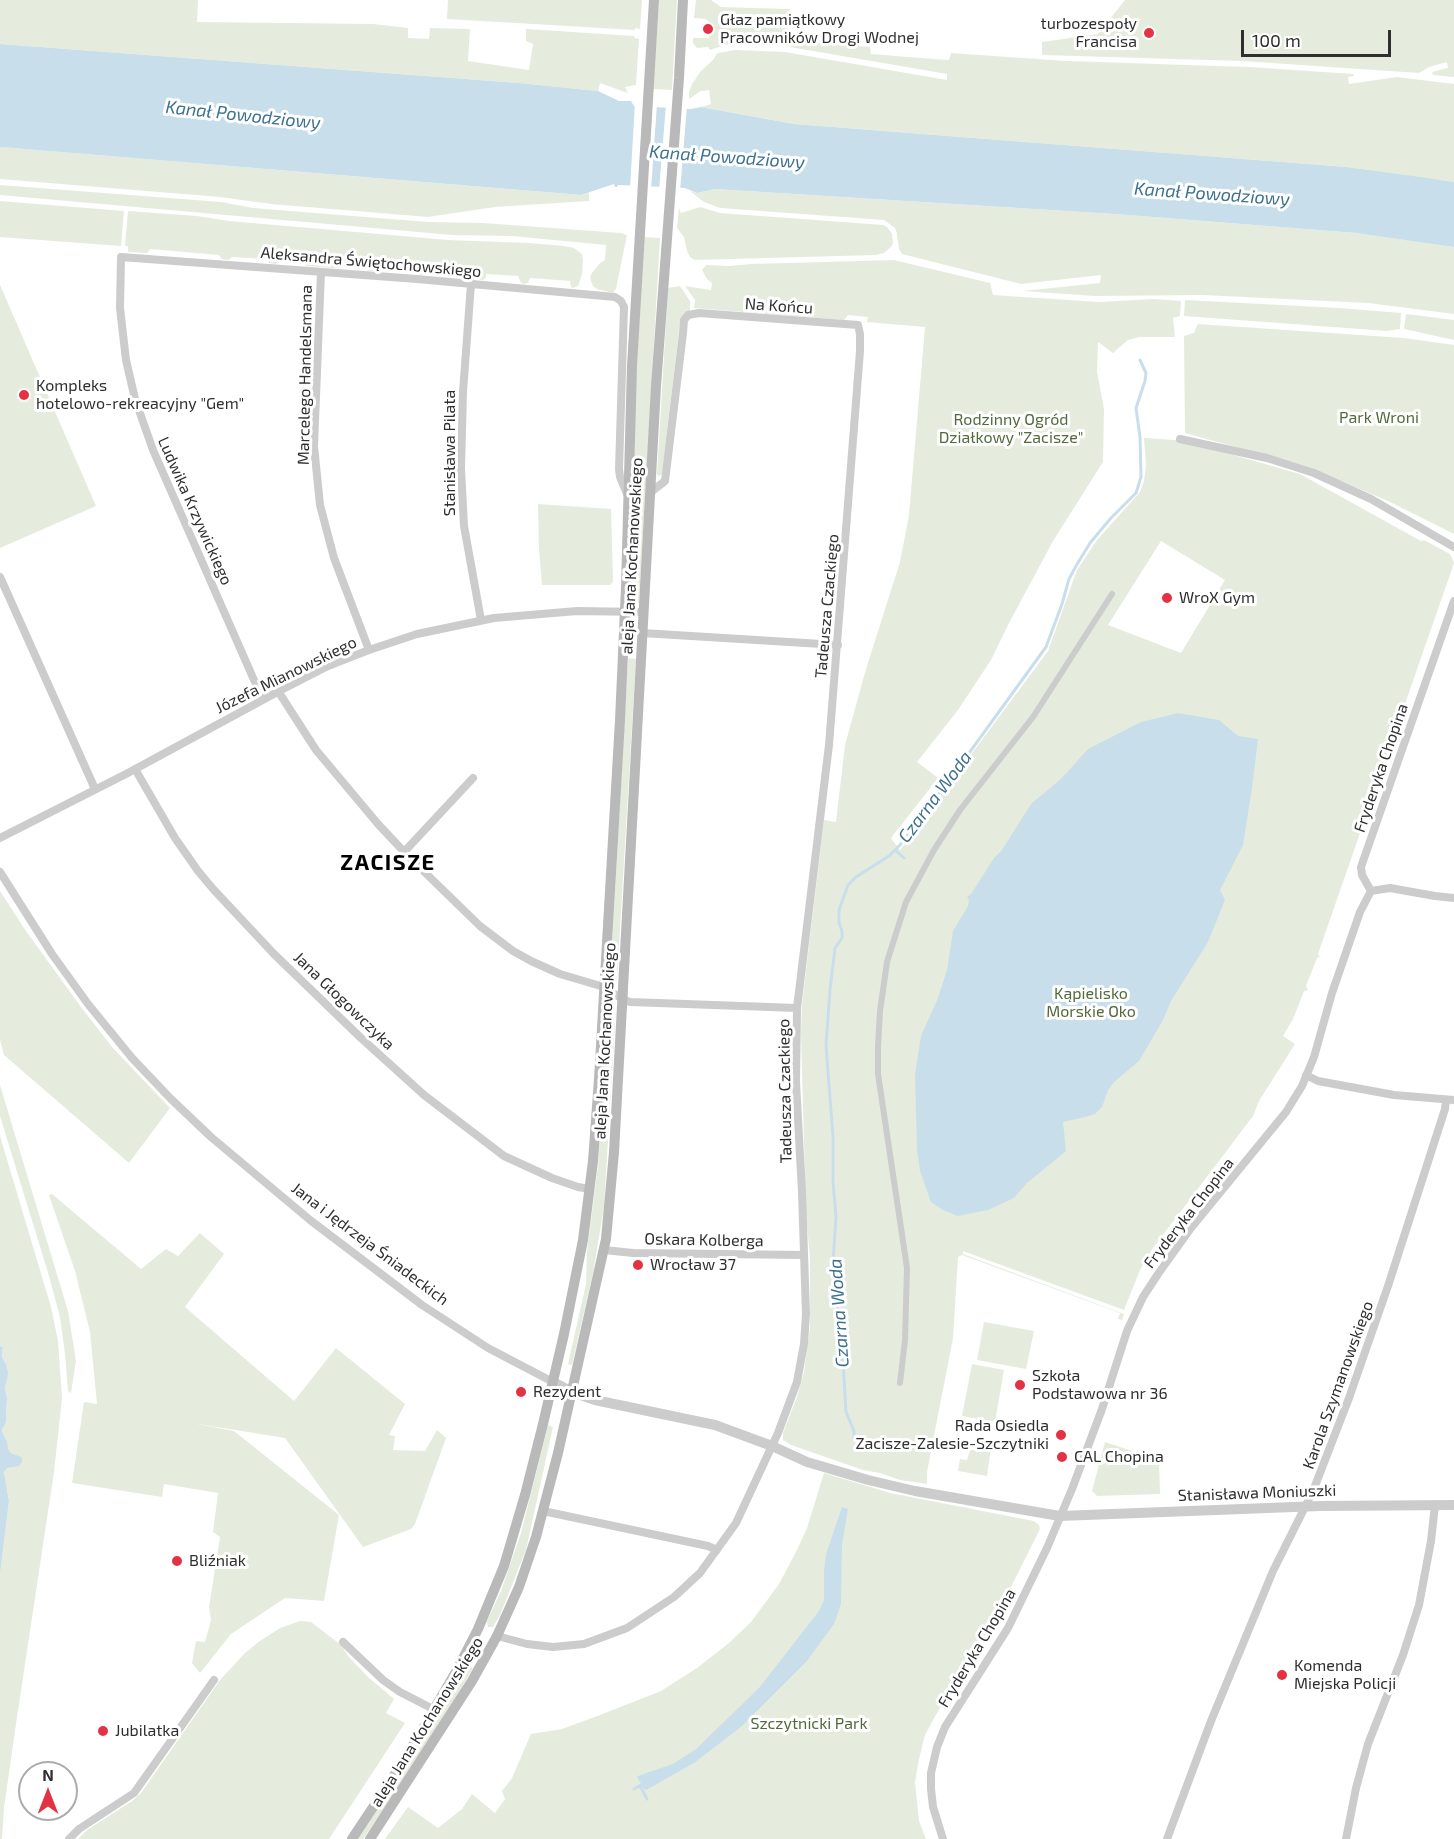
<!DOCTYPE html>
<html>
<head>
<meta charset="utf-8">
<style>
	body { margin:0 }
	#map { position:relative; width:1454px; height:1839px; overflow:hidden; background:#fff; font-family:"Exo 2",sans-serif }
	canvas { display:block }
	.north { position:absolute; left:18px; top:1761px; width:60px; height:60px; box-sizing:border-box; background:#fff; border:2px solid #acacac; border-radius:50%; rotate:0deg; font-size:16px; font-weight:700; line-height:24px; text-align:center; color:#2f2f2f }
	.north::after { content:''; display:block; margin:auto; width:21px; height:27px; background:#e33343; clip-path:polygon(50% 0,100% 100%,50% 72%,0 100%) }
	.scale { position:absolute; left:1241px; top:30px; width:150px; height:27px; box-sizing:border-box; border:3px solid #2f2f2f; border-top:0; padding-left:8px; font-size:18px; line-height:21px; white-space:nowrap; color:#2f2f2f; -webkit-text-stroke:4px #fff; paint-order:stroke }
</style>
</head>
<body>
<div id="map">
<canvas width="1454" height="1839"></canvas>
<div class="north">N</div>
<div class="scale">100 m</div>
</div>
<script>
const c = document.querySelector('canvas').getContext('2d');
c.lineJoin = 'round';
function fill(path, color) { c.fillStyle = color; c.fill(path, 'evenodd'); }
const poly = rows => new Path2D(rows.map(r => 'M' + r).join(''));
function strokePath(path, color, width, dash) { c.strokeStyle = color; c.lineWidth = width; c.lineCap = dash ? 'butt' : 'round'; c.setLineDash(dash || []); c.stroke(path); }
function write(font, color, halo, rows, align = 'center') {
  c.font = font + ' "Exo 2",sans-serif'; c.lineWidth = 6; c.setLineDash([]); c.textBaseline = 'middle'; c.strokeStyle = halo; c.fillStyle = color; for (const [text, x, y, turn = 0] of rows) {
    c.save(); c.translate(x, y); c.rotate((+turn || 0) * Math.PI / 180); c.textAlign = isNaN(turn) ? turn : align; if (halo) c.strokeText(text, 0, 0); c.fillText(text, 0, 0); c.restore();
  }
}
fill(poly([
	[0,0,198,0,197,22,373,24,408,28,408,38,429,39,430,28,470,29,468,61,529,70,533,44,526,41,526,29,634,36,635,38,639,39,636,85,625,87,628,93,600,83,598,91,519,83,0,44],
	[448,0,642,0,640,29,635,28,635,30,447,19],
	[659,0,677,0,672,90,653,89],
	[696,0,711,0,721,7,790,9,787,35,783,43,778,45,737,44,725,45,710,50,708,47,697,48,693,43,693,38,708,38,711,34,712,29,711,24,706,19,694,18],
	[1125,0,1454,0,1454,77,1433,75,1432,72,1448,68,1447,62,1429,67,1419,73,1242,61,1042,55,1042,42,1098,34],
	[798,41,870,47,871,54,933,59,949,60,951,53,1066,61,1249,67,1353,74,1354,76,1348,77,1349,84,1397,77,1454,84,1454,182,1347,167,794,124,701,107,711,104,709,90,701,91,689,99,689,92,692,84,701,71,714,59,715,56,718,53,735,50,785,52,947,80,947,74,790,47,791,44],
	[0,147,581,195,589,193,589,201,495,207,428,217,271,204,220,197,0,179],
	[0,185,221,202,253,208,428,222,483,223,621,233,627,235,616,289,613,293,597,289,593,286,590,278,591,274,600,263,605,260,606,245,512,236,452,235,0,195],
	[715,189,1115,214,1356,233,1429,243,1454,247,1454,314,1368,303,1203,295,1094,296,1023,291,1100,283,1101,275,1021,284,902,254,899,249,897,234,895,228,884,220,720,208,704,202,690,191,697,193],
	[0,201,124,211,121,246,0,237],
	[700,207,720,213,884,225,888,228,892,234,893,243,891,247,884,253,876,255,695,260,690,257,687,251,684,237,677,228,679,208,681,213],
	[128,211,197,216,229,221,448,240,529,243,564,246,574,248,582,254,583,261,582,274,578,286,573,288,571,287,570,281,530,278,528,283,524,284,521,283,518,276,486,274,486,277,483,280,458,278,455,271,427,269,423,275,417,274,415,270,380,267,377,271,368,271,366,267,340,265,339,268,333,268,306,266,304,262,278,260,276,264,269,263,267,259,232,257,229,260,222,259,219,255,150,249,147,253,128,252,128,246,125,246],
	[644,237,660,238,639,603,636,606,633,598,632,588,634,525,635,399],
	[894,260,990,283,993,295,1099,302,1154,299,1181,301,1180,316,1173,318,1175,337,1139,337,1128,340,1113,353,1098,342,1097,371,1104,409,1103,462,1053,541,1008,625,991,660,958,710,917,762,938,778,891,838,900,850,1048,651,1077,570,1097,540,1140,492,1144,481,1146,464,1144,438,1175,440,1202,446,1300,474,1421,541,1424,540,1450,554,1454,563,1318,954,1320,957,1317,958,1306,986,1308,990,1304,991,1293,1019,1283,1036,1295,1044,1259,1101,1253,1116,1153,1248,1140,1270,1124,1310,963,1251,963,1254,1124,1314,1122,1320,1118,1319,1120,1313,962,1255,958,1257,953,1338,927,1472,927,1484,900,1480,880,1473,863,1470,791,1445,783,1440,783,1433,797,1397,804,1372,810,1327,810,1258,806,1214,801,1035,802,1004,824,820,836,822,845,745,866,669,900,562,909,515,925,327,867,322,868,317,848,315,844,320,694,308,695,300,685,286,711,290,712,283,707,279,702,270,706,265,729,266,751,264],
	[1161,541,1225,580,1181,653,1108,625],
	[0,285,96,506,0,548],
	[680,286,690,301,690,310,682,316,680,322,662,474,659,476,657,474,668,288],
	[1185,300,1339,308,1401,313,1400,329,1387,331,1184,316],
	[1406,314,1454,320,1454,340,1404,329],
	[1198,324,1404,338,1454,345,1454,534,1388,501,1310,468,1185,433,1184,336,1194,333],
	[538,504,611,509,613,582,610,585,542,585,539,549],
	[628,658,636,659,617,979,616,984,613,985,610,981],
	[0,891,26,931,81,1007,112,1047,170,1108,129,1163,4,1055,0,1040],
	[607,1023,615,1023,604,1207,593,1273,572,1365,568,1364,586,1284,587,1251,598,1166],
	[0,1085,68,1311,76,1361,71,1393,68,1391,65,1354,60,1317,49,1276,0,1116],
	[0,1136,51,1307,58,1341,62,1398,54,1472,16,1724,4,1808,2,1839,0,1839,0,1575,9,1501,4,1472,6,1468,22,1457,11,1453,7,1449,7,1441,2,1430,6,1422,7,1397,5,1389,6,1384,6,1364,2,1357,3,1347,0,1346],
	[52,1194,141,1269,166,1249,178,1256,200,1233,224,1254,185,1307,294,1401,336,1348,405,1404,389,1435,395,1436,393,1450,425,1451,437,1430,446,1438,415,1524,411,1529,363,1547,285,1438,192,1423,234,1431,339,1515,324,1601,285,1598,231,1634,200,1673,192,1663,196,1641,205,1642,211,1620,209,1607,220,1537,213,1532,218,1493,164,1484,162,1497,72,1483,84,1402,97,1404,90,1332,75,1271,49,1195],
	[984,1322,1034,1331,1026,1369,977,1360],
	[972,1364,1004,1370,995,1422,962,1416],
	[548,1425,553,1427,526,1550,500,1615,493,1627,488,1627,487,1621,501,1591,521,1533],
	[976,1441,991,1448,987,1476,958,1471,960,1459,967,1460,970,1450,974,1450],
	[1105,1442,1159,1460,1160,1494,1097,1496,1092,1491],
	[824,1473,890,1493,1034,1521,1039,1525,1040,1529,1004,1601,972,1659,937,1713,925,1735,919,1759,915,1782,919,1821,926,1839,385,1839,408,1807,438,1828,462,1809,472,1794,495,1813,505,1799,502,1791,512,1778,531,1734,562,1729,600,1715,661,1691,697,1668,729,1643,751,1622,779,1584,796,1552,807,1528],
	[300,1621,311,1622,341,1645,349,1657,368,1677,394,1699,386,1713,405,1723,329,1839,78,1839,87,1830,132,1801,141,1793,220,1680,244,1654,257,1643,280,1628],
	[466,1665,473,1668,459,1692,388,1804,363,1839,358,1839,417,1751]
]), '#e5ecdd');
fill(poly([
	[0,44,519,83,598,91,619,101,631,101,634,106,691,109,701,107,794,124,1347,167,1421,177,1454,182,1454,247,1356,233,1115,214,715,189,697,193,685,188,618,185,617,187,615,187,614,184,581,195,0,147],
	[1178,713,1219,720,1238,736,1258,739,1252,788,1243,845,1220,890,1225,900,1208,942,1171,1001,1163,1020,1139,1061,1115,1081,1108,1090,1102,1107,1095,1114,1085,1117,1063,1122,1066,1151,1027,1183,1014,1198,988,1210,958,1216,943,1210,931,1202,920,1171,917,1150,915,1074,921,1036,938,998,947,970,953,931,968,906,969,900,967,897,971,894,994,858,1002,850,1031,804,1062,778,1088,749,1141,722],
	[0,1346,3,1347,2,1357,6,1364,8,1373,5,1389,7,1397,6,1422,2,1430,3,1433,7,1441,8,1449,11,1453,22,1457,22,1462,19,1466,7,1468,4,1472,9,1501,0,1575],
	[842,1507,848,1509,842,1545,841,1604,834,1624,807,1661,742,1726,694,1763,646,1790,644,1789,637,1777,638,1776,673,1764,696,1749,759,1688,819,1611,824,1600,824,1571,826,1554]
]), '#c9deeb');
fill(poly([
	[635,103,657,104,651,189,630,188],
	[666,105,687,106,680,191,659,190]
]), '#fff');
strokePath(poly([
	[895,850,904,858],
	[854,1438,854,1431,846,1412,841,1327,834,1289,833,1262,836,1217,833,1182,833,1137,826,1045,830,990,835,948,842,938,842,931,839,923,839,910,848,885,856,877,889,856,900,845,956,771,1046,647,1062,604,1069,579,1076,566,1090,543,1111,518,1136,493,1141,477,1140,437,1136,408,1145,381,1146,373,1140,360],
	[640,1786,647,1799],
	[634,1789,643,1784]
]), '#c9deeb', 3);
strokePath(poly([
	[900,1383,905,1340,907,1268,878,1074,878,1047,880,1011,887,962,906,902,934,850,960,810,1033,717,1112,594]
]), '#ccc', 6);
strokePath(poly([
	[321,272,314,446,320,505,334,558,369,650],
	[471,284,463,392,461,469,464,526,481,620],
	[1180,439,1267,458,1314,473,1371,499,1454,547],
	[0,577,95,789],
	[642,633,838,645],
	[278,691,316,750,378,824,408,856,480,926,513,951,531,961,560,974,604,987,622,999,630,1002,797,1008],
	[264,699,254,680,153,450,135,399,126,360,120,308,121,257,417,279,615,297,621,301,624,307,619,469,620,477,627,494],
	[135,769,175,838,198,871,214,890,274,954,361,1038,424,1095,504,1156,552,1178,578,1187,590,1189],
	[0,838,126,774,283,689,328,666,369,650,417,634,494,618,577,611,643,612],
	[404,852,473,778],
	[0,872,52,954,88,1004,132,1058,171,1099,211,1137,310,1220,422,1305,488,1348,553,1382],
	[1371,891,1362,875,1361,867,1454,601],
	[1371,891,1390,888,1435,896,1454,898],
	[1306,1075,1318,1081,1394,1095,1454,1100],
	[604,1250,633,1253,804,1255],
	[543,1511,708,1546,717,1550],
	[497,1636,527,1644,553,1647,584,1644,627,1628,674,1597,700,1573,736,1523,778,1433,797,1382,804,1344,806,1314,802,1192,796,1082,797,1008,829,745,860,351,860,334,858,325,699,313,688,315,684,320,683,333,665,481,651,492],
	[343,1642,383,1680,400,1692,435,1710],
	[69,1839,79,1829,134,1793,214,1680],
	[943,1839,933,1807,931,1789,931,1773,937,1747,945,1727,1008,1628,1047,1548,1072,1489,1102,1409,1127,1331,1143,1297,1158,1274,1191,1228,1286,1112,1302,1086,1314,1057,1332,993,1360,912,1371,891],
	[1167,1839,1211,1721,1273,1571,1313,1491,1349,1398,1388,1286,1445,1109,1446,1100],
	[1346,1839,1356,1788,1368,1744,1403,1655,1419,1605,1431,1541,1435,1505]
]), '#ccc', 8);
strokePath(poly([
	[553,1382,572,1392,595,1400,715,1425,772,1446,807,1462,868,1480,915,1491,1048,1514,1060,1516,1320,1506,1454,1505]
]), '#ccc', 10);
strokePath(poly([
	[352,1839,405,1759,457,1670,478,1629,504,1566,525,1495,543,1424,564,1334,583,1240,593,1161,599,1079,620,720,626,588,632,366,654,0],
	[370,1839,472,1681,497,1636,519,1587,536,1537,558,1453,606,1239,614,1152,656,386,679,78,683,0]
]), '#b9b9b9', 10);
for (const [x, y, r, color] of [
	[708,29,6,"#e33343"],
	[1149,33,6,"#e33343"],
	[24,395,6,"#e33343"],
	[1167,598,6,"#e33343"],
	[638,1265,6,"#e33343"],
	[1020,1385,6,"#e33343"],
	[521,1392,6,"#e33343"],
	[1061,1435,6,"#e33343"],
	[1062,1457,6,"#e33343"],
	[177,1561,6,"#e33343"],
	[1282,1675,6,"#e33343"],
	[103,1731,6,"#e33343"]
]) { const dot = new Path2D(); dot.arc(x, y, r, 0, 2 * Math.PI); c.fillStyle = color; c.fill(dot); strokePath(dot, '#fff', 2); }
write('16px', '#2f2f2f', '#fff', [
	["Głaz pamiątkowy",720,20],
	["Pracowników Drogi Wodnej",720,38],
	["turbozespoły",1137,24,"right"],
	["Francisa",1137,42,"right"],
	["Kompleks",36,386],
	["hotelowo-rekreacyjny \"Gem\"",36,404],
	["WroX Gym",1179,598],
	["Wrocław 37",650,1265],
	["Szkoła",1032,1376],
	["Podstawowa nr 36",1032,1394],
	["Rezydent",533,1392],
	["Rada Osiedla",1049,1426,"right"],
	["Zacisze-Zalesie-Szczytniki",1049,1444,"right"],
	["CAL Chopina",1074,1457],
	["Bliźniak",189,1561],
	["Komenda",1294,1666],
	["Miejska Policji",1294,1684],
	["Jubilatka",115,1731]
], 'left');
write('16px', '#2f2f2f', '#fff', [
	["Aleksandra Świętochowskiego",371,262,5],
	["Na Końcu",779,306,4],
	["Marcelego Handelsmana",305,375,-89],
	["Stanisława Pilata",450,453,-90],
	["Ludwika Krzywickiego",195,511,66],
	["aleja Jana Kochanowskiego",632,556,-87],
	["Tadeusza Czackiego",827,606,-85],
	["Józefa Mianowskiego",286,675,-26],
	["Fryderyka Chopina",1381,768,-71],
	["Jana Głogowczyka",344,1001,44],
	["aleja Jana Kochanowskiego",605,1041,-87],
	["Tadeusza Czackiego",785,1091,-91],
	["Fryderyka Chopina",1189,1213,-52],
	["Oskara Kolberga",704,1240,1],
	["Jana i Jędrzeja Śniadeckich",370,1244,37],
	["Karola Szymanowskiego",1338,1385,-70],
	["Stanisława Moniuszki",1257,1493,-2],
	["Fryderyka Chopina",977,1648,-59],
	["aleja Jana Kochanowskiego",427,1722,-58]
]);
write('16px', '#526a3c', '#fff', [
	["Park Wroni",1379,418],
	["Rodzinny Ogród",1011,420],
	["Działkowy \"Zacisze\"",1011,438],
	["Kąpielisko",1091,994],
	["Morskie Oko",1091,1012],
	["Szczytnicki Park",809,1724]
]);
write('italic 18px', '#3d7190', '#fff', [
	["Kanał Powodziowy",243,115,6],
	["Kanał Powodziowy",727,157,4],
	["Kanał Powodziowy",1212,194,4],
	["Czarna Woda",935,797,-53],
	["Czarna Woda",839,1313,-94]
]);
c.letterSpacing = '1.5px';
write('bold 22px', '#000', '#fff', [
	["ZACISZE",388,863]
]);
c.letterSpacing = '0px';
</script>
</body>
</html>
